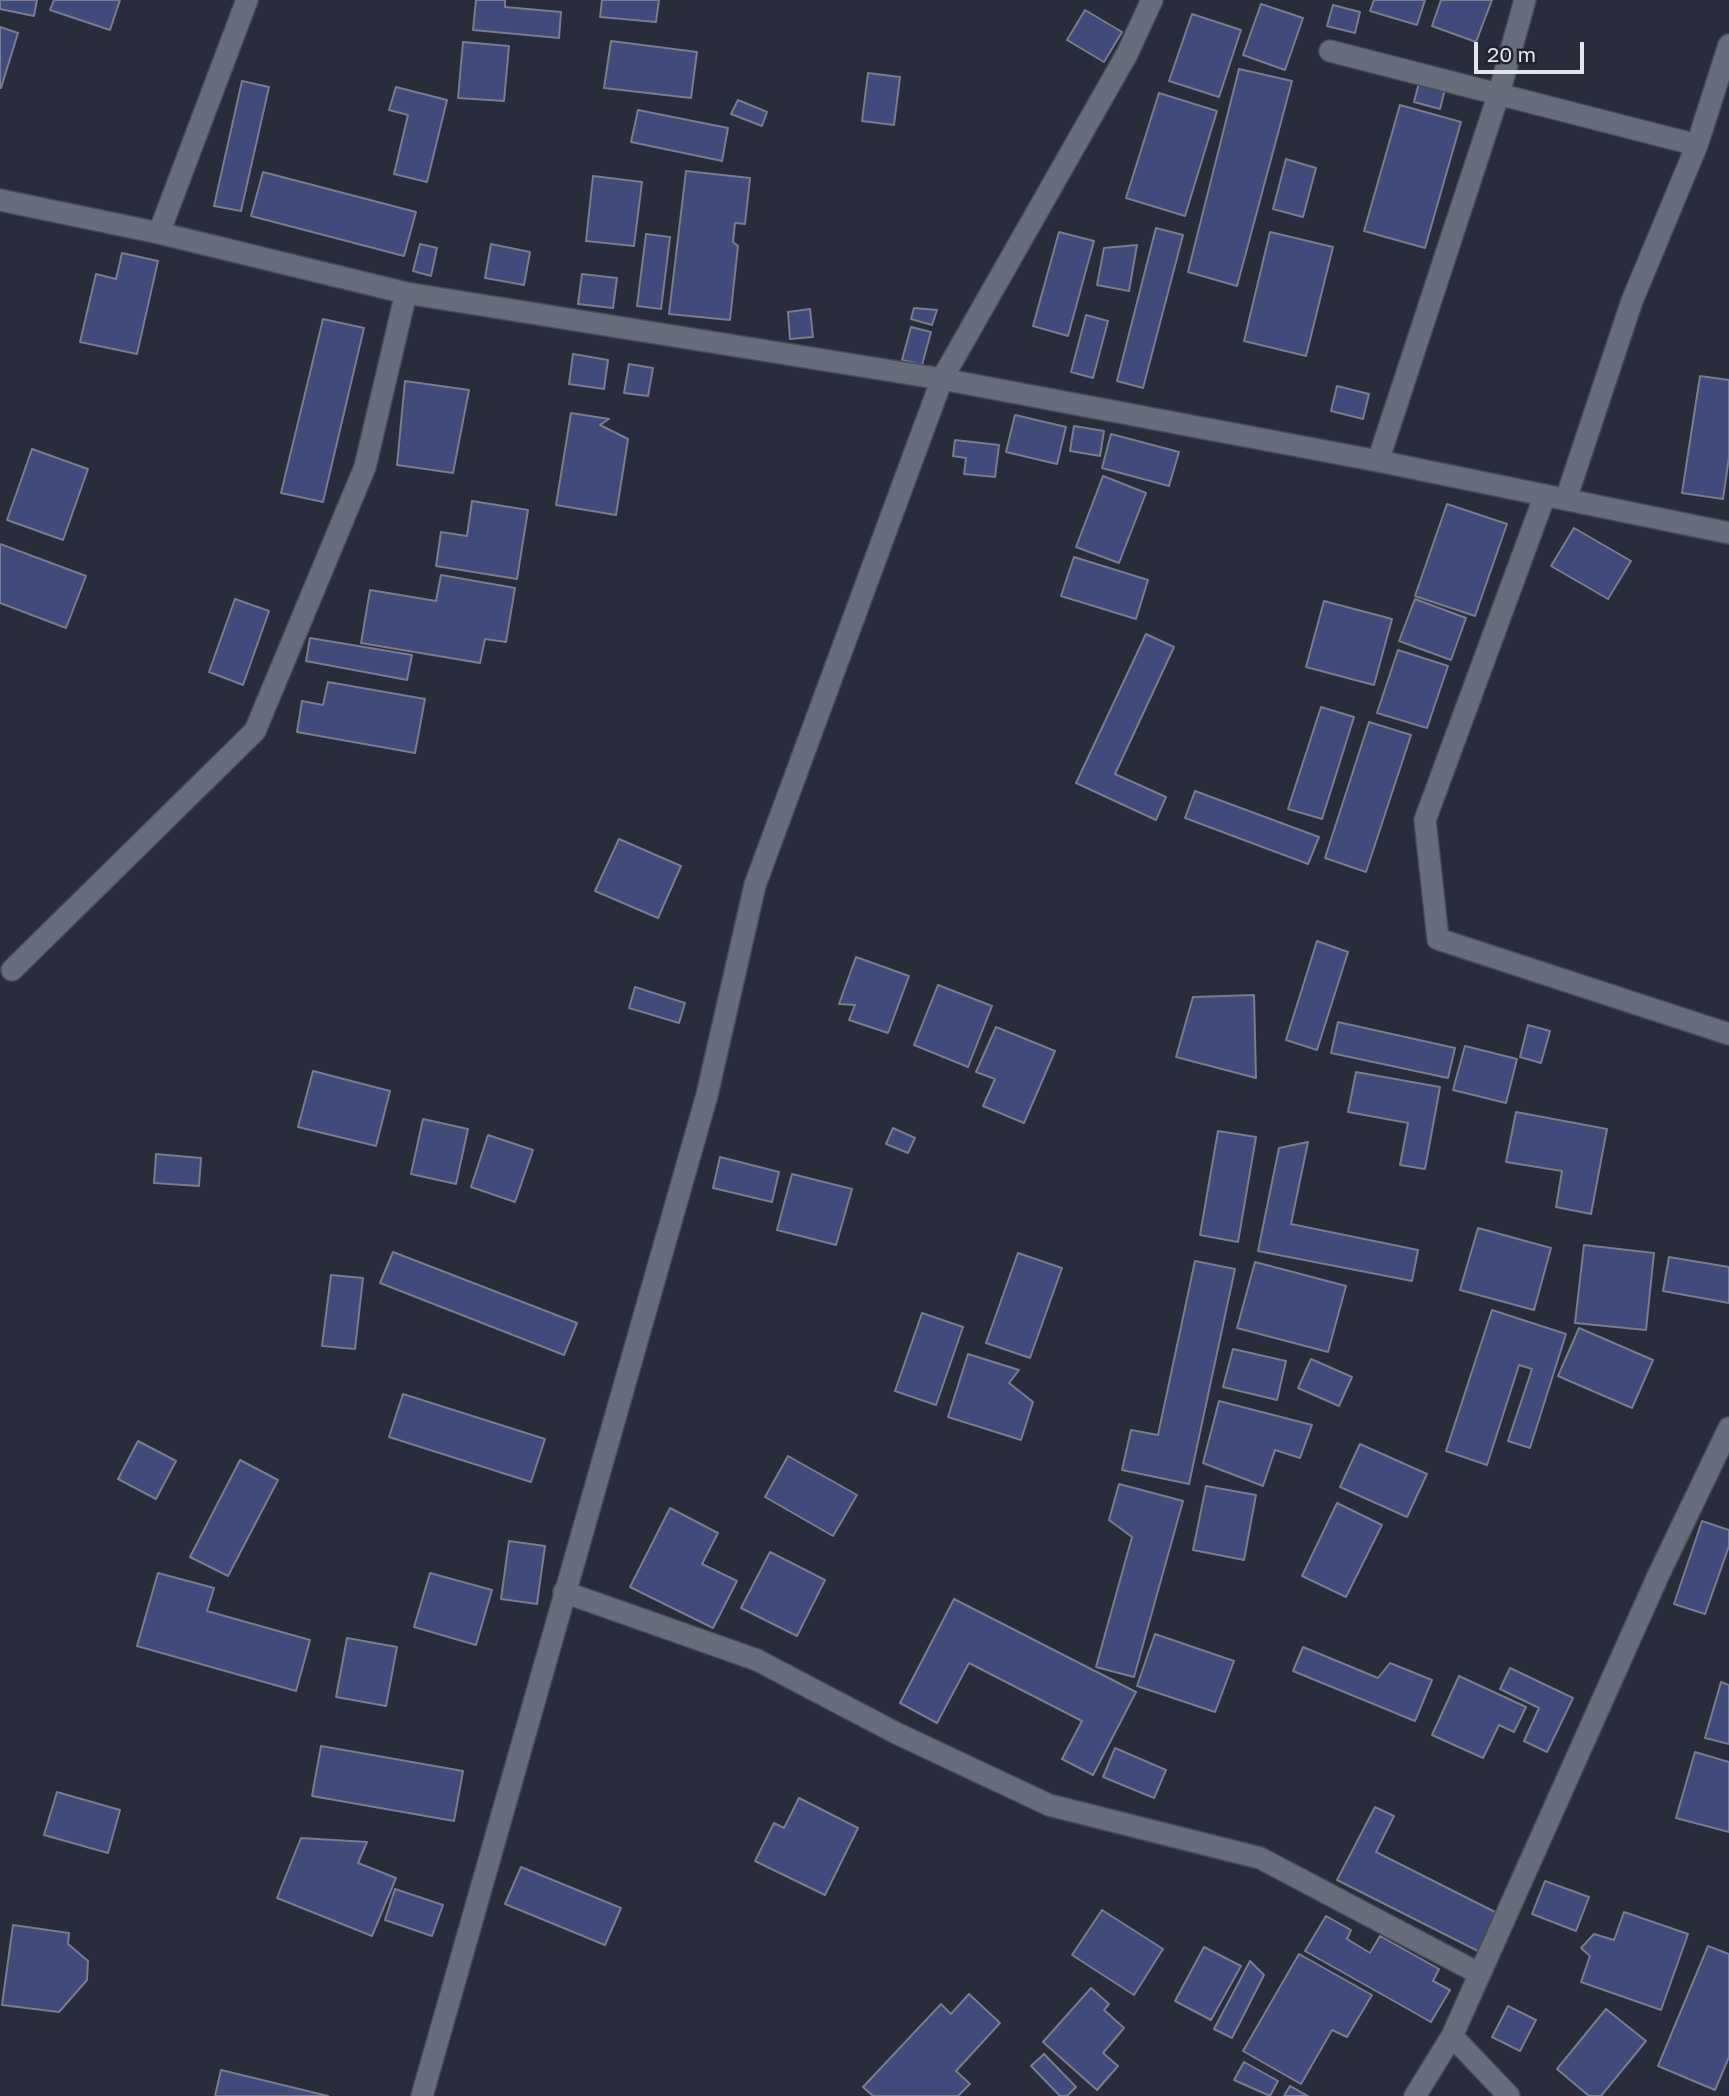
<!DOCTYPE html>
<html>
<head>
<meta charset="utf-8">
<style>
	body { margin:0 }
	#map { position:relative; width:1729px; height:2096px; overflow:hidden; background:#292c3a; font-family:"Golos Text",sans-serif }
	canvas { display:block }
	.scale { position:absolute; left:1474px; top:42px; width:110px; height:32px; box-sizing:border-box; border:4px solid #e3e5ee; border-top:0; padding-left:9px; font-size:21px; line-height:24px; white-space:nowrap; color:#e3e5ee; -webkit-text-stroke:5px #1f2230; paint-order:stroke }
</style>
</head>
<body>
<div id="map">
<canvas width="1729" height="2096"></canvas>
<div class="scale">20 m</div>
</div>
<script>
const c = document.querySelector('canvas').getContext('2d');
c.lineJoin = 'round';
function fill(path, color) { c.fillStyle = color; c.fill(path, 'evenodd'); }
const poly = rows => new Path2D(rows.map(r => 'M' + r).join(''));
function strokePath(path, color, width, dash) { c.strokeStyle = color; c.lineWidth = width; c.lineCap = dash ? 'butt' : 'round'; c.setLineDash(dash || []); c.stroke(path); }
const building = poly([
	[0,0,37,0,34,16,0,9,0,0],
	[54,0,120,0,110,30,50,10,54,0],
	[476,0,505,0,505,7,561,12,559,38,473,30,476,0],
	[602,0,659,0,656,22,600,17,602,0],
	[1374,0,1425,0,1417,25,1370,11,1374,0],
	[1441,0,1492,0,1476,42,1432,26,1441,0],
	[1261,4,1303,18,1285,70,1243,55,1261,4],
	[1333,5,1360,12,1355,33,1327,26,1333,5],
	[1085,10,1122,32,1104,62,1067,40,1085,10],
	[1192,14,1241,30,1219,97,1169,81,1192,14],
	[0,27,18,33,1,88,0,88,0,27],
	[611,41,697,52,691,98,604,88,611,41],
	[463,42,509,46,504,101,458,98,463,42],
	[1239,69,1292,81,1237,286,1188,272,1239,69],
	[868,73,900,77,894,125,862,121,868,73],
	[1420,79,1446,85,1440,109,1414,102,1420,79],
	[242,81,269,87,241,211,214,206,242,81],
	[396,87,447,100,427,182,394,174,408,115,389,110,396,87],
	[1159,93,1217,111,1185,216,1126,198,1159,93],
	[738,100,767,112,762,126,731,114,738,100],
	[1400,105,1461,122,1425,248,1364,231,1400,105],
	[638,110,728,128,722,161,631,142,638,110],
	[1286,159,1316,168,1303,217,1273,209,1286,159],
	[686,171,750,178,745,224,735,223,733,242,738,246,730,320,669,314,686,171],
	[263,172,416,212,404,256,251,216,263,172],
	[593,176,642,182,634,246,586,241,593,176],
	[1156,228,1183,235,1143,388,1117,381,1156,228],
	[1059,232,1094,241,1068,336,1033,326,1059,232],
	[1270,232,1333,247,1306,356,1244,341,1270,232],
	[646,234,670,237,661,309,637,306,646,234],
	[420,244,437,248,431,276,413,271,420,244],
	[491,244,530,252,524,285,485,278,491,244],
	[1137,245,1129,291,1097,285,1104,248,1137,245],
	[122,253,158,261,137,354,80,342,96,274,116,279,122,253],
	[582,274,617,278,613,308,578,304,582,274],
	[914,308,937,310,932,325,911,319,914,308],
	[810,309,813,337,790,339,788,312,810,309],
	[1086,315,1108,321,1093,378,1071,372,1086,315],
	[323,319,364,328,323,502,281,493,323,319],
	[911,327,931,332,922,365,902,360,911,327],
	[573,354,608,360,604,389,569,384,573,354],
	[629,364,653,368,648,396,624,393,629,364],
	[1700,376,1729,380,1729,457,1723,499,1682,493,1700,376],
	[405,381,469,390,453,473,397,465,405,381],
	[1337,386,1369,394,1363,419,1331,411,1337,386],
	[571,413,609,419,600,425,628,439,616,515,556,505,571,413],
	[1015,415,1066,427,1057,464,1006,452,1015,415],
	[1074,426,1104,431,1100,456,1070,451,1074,426],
	[1111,434,1179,452,1169,486,1102,468,1111,434],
	[955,440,999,445,995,477,964,474,966,458,953,456,955,440],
	[32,449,88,469,63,540,7,520,32,449],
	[1103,476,1146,493,1119,563,1076,547,1103,476],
	[472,501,528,510,517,579,436,566,441,532,467,536,472,501],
	[1447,504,1507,524,1475,616,1415,596,1447,504],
	[1574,528,1631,561,1608,599,1551,566,1574,528],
	[0,544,86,576,66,628,0,603,0,544],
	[1074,557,1148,580,1136,619,1061,596,1074,557],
	[441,575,515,588,506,642,485,639,480,663,361,643,370,590,436,601,441,575],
	[235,599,269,611,243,685,209,672,235,599],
	[1415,599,1466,618,1451,660,1399,641,1415,599],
	[1324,601,1392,619,1374,685,1306,667,1324,601],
	[1146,634,1174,647,1115,774,1166,797,1156,820,1076,783,1146,634],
	[310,638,412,655,407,680,306,661,310,638],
	[1398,650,1448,666,1427,728,1377,713,1398,650],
	[328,682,425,699,415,753,297,732,302,701,323,705,328,682],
	[1321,707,1354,717,1322,819,1288,809,1321,707],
	[1369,722,1411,735,1366,872,1325,858,1369,722],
	[1195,791,1319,837,1308,864,1185,818,1195,791],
	[619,839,681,866,658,918,595,891,619,839],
	[1317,941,1348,952,1317,1050,1286,1040,1317,941],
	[856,957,909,976,888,1033,849,1020,855,1005,839,1004,856,957],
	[938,985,992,1006,968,1067,914,1045,938,985],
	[635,987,685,1003,679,1023,629,1008,635,987],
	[1254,995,1256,1078,1176,1057,1193,997,1254,995],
	[1338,1022,1455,1048,1448,1078,1331,1053,1338,1022],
	[1528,1025,1550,1031,1541,1063,1520,1057,1528,1025],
	[996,1027,1055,1051,1024,1123,983,1106,995,1079,976,1072,996,1027],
	[1465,1046,1517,1059,1506,1103,1453,1090,1465,1046],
	[313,1071,390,1091,376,1146,298,1127,313,1071],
	[1356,1072,1440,1087,1425,1169,1400,1165,1408,1123,1348,1112,1356,1072],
	[1516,1112,1607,1129,1591,1214,1556,1207,1562,1171,1506,1162,1516,1112],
	[423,1119,468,1129,456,1184,411,1174,423,1119],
	[893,1128,915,1138,908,1153,886,1144,893,1128],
	[1218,1131,1256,1137,1238,1242,1200,1235,1218,1131],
	[488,1135,533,1150,515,1202,471,1187,488,1135],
	[1308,1142,1291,1224,1418,1250,1412,1281,1258,1251,1279,1148,1308,1142],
	[156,1154,201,1158,199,1186,154,1183,156,1154],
	[720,1157,779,1172,772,1202,713,1188,720,1157],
	[792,1174,852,1189,836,1245,777,1230,792,1174],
	[1478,1228,1551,1248,1534,1310,1460,1290,1478,1228],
	[1584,1245,1654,1253,1646,1330,1575,1323,1584,1245],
	[393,1252,577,1323,564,1355,380,1283,393,1252],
	[1018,1253,1062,1268,1030,1358,986,1343,1018,1253],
	[1669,1257,1729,1267,1729,1303,1663,1291,1669,1257],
	[1195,1261,1235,1269,1189,1484,1122,1470,1131,1430,1158,1435,1195,1261],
	[1255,1262,1346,1286,1328,1352,1237,1328,1255,1262],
	[331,1275,363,1278,355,1349,322,1346,331,1275],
	[1492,1310,1566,1334,1530,1448,1508,1441,1532,1369,1519,1365,1487,1465,1446,1451,1492,1310],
	[922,1313,963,1327,936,1405,895,1391,922,1313],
	[1579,1328,1653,1360,1632,1408,1558,1376,1579,1328],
	[1233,1349,1286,1361,1277,1400,1223,1387,1233,1349],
	[968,1354,1019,1370,1009,1383,1033,1402,1021,1440,948,1417,968,1354],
	[1311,1359,1352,1377,1339,1406,1298,1388,1311,1359],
	[403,1394,545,1439,531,1482,389,1437,403,1394],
	[1219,1401,1312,1425,1300,1458,1275,1450,1263,1486,1203,1463,1219,1401],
	[138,1441,176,1461,156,1499,118,1479,138,1441],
	[1360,1444,1427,1474,1407,1517,1340,1487,1360,1444],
	[788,1456,857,1495,833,1536,765,1497,788,1456],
	[240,1460,278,1480,228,1576,190,1557,240,1460],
	[1119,1484,1183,1501,1134,1677,1096,1667,1132,1537,1109,1520,1119,1484],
	[1206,1486,1256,1495,1244,1560,1193,1550,1206,1486],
	[1337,1503,1382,1525,1346,1597,1302,1576,1337,1503],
	[670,1508,718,1533,702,1564,737,1581,713,1628,630,1587,670,1508],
	[1702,1521,1729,1530,1729,1546,1705,1614,1674,1604,1702,1521],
	[509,1541,545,1546,537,1604,501,1599,509,1541],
	[770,1552,825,1580,797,1636,741,1608,770,1552],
	[158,1573,214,1588,207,1611,310,1640,296,1691,137,1646,158,1573],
	[430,1573,492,1590,476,1645,414,1627,430,1573],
	[954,1599,1136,1692,1093,1775,1062,1759,1082,1721,969,1663,937,1723,900,1703,954,1599],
	[1155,1634,1234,1661,1215,1712,1137,1686,1155,1634],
	[347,1638,397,1647,386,1706,336,1697,347,1638],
	[1303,1647,1378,1678,1390,1663,1432,1680,1415,1721,1293,1671,1303,1647],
	[1510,1668,1573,1698,1547,1752,1524,1741,1539,1708,1500,1689,1510,1668],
	[1459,1676,1526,1707,1514,1732,1499,1725,1483,1758,1432,1735,1459,1676],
	[1721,1682,1729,1685,1729,1744,1705,1738,1721,1682],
	[321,1746,463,1771,454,1821,312,1796,321,1746],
	[1115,1748,1166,1770,1154,1798,1103,1777,1115,1748],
	[1695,1752,1729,1762,1729,1832,1676,1818,1695,1752],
	[57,1792,120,1810,108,1853,44,1835,57,1792],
	[799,1798,858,1828,825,1895,755,1861,774,1823,784,1828,799,1798],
	[1375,1807,1394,1816,1376,1852,1499,1914,1480,1952,1337,1880,1375,1807],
	[301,1838,367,1842,358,1863,396,1878,372,1936,277,1898,301,1838],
	[521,1867,621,1908,605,1945,505,1904,521,1867],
	[1545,1881,1589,1897,1576,1931,1532,1914,1545,1881],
	[395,1889,443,1905,432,1936,385,1920,395,1889],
	[1102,1910,1163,1949,1134,1995,1072,1955,1102,1910],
	[1624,1912,1688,1934,1661,2010,1581,1982,1590,1956,1581,1948,1594,1934,1614,1940,1624,1912],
	[1326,1916,1351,1930,1347,1939,1370,1953,1380,1936,1439,1969,1433,1981,1450,1990,1431,2022,1305,1951,1326,1916],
	[13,1925,69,1933,68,1944,88,1961,87,1980,59,2012,2,2005,13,1925],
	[1708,1946,1729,1954,1729,2057,1715,2090,1658,2066,1708,1946],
	[1204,1947,1241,1966,1211,2020,1175,2001,1204,1947],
	[1299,1954,1372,1995,1347,2037,1332,2030,1301,2084,1243,2051,1299,1954],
	[1250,1961,1264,1975,1232,2038,1214,2029,1250,1961],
	[1091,1988,1109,2004,1104,2010,1124,2028,1103,2053,1118,2066,1097,2090,1043,2042,1091,1988],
	[969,1994,1000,2023,956,2071,970,2084,958,2096,873,2096,863,2087,941,2004,951,2014,969,1994],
	[1508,2006,1536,2020,1520,2051,1492,2037,1508,2006],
	[1606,2009,1646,2041,1601,2096,1589,2096,1557,2069,1606,2009],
	[1044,2054,1076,2087,1067,2096,1060,2096,1031,2066,1044,2054],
	[1244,2062,1278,2081,1270,2096,1234,2080,1244,2062],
	[221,2070,328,2096,215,2096,221,2070],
	[1290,2086,1308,2096,1284,2096,1290,2086]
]);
fill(building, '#404a7b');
strokePath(building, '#787c8d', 2);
const street = poly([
	[1330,51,1697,145],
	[0,200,159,233,406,293,942,379,1378,461,1729,533],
	[159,233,247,0],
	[1378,461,1499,93,1525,0],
	[1545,495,1425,820,1438,939,1729,1034],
	[1566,499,1632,301,1697,145,1729,45],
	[12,970,255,731,365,467,406,293],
	[564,1592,757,1660,896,1733,1049,1805,1260,1858,1480,1974],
	[1452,2036,1509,2096],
	[422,2096,707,1095,755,885,942,379,1127,54,1152,0],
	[1415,2096,1452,2036,1658,1576,1729,1428]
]);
strokePath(street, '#484a56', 24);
strokePath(street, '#686d7c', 21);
</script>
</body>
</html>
